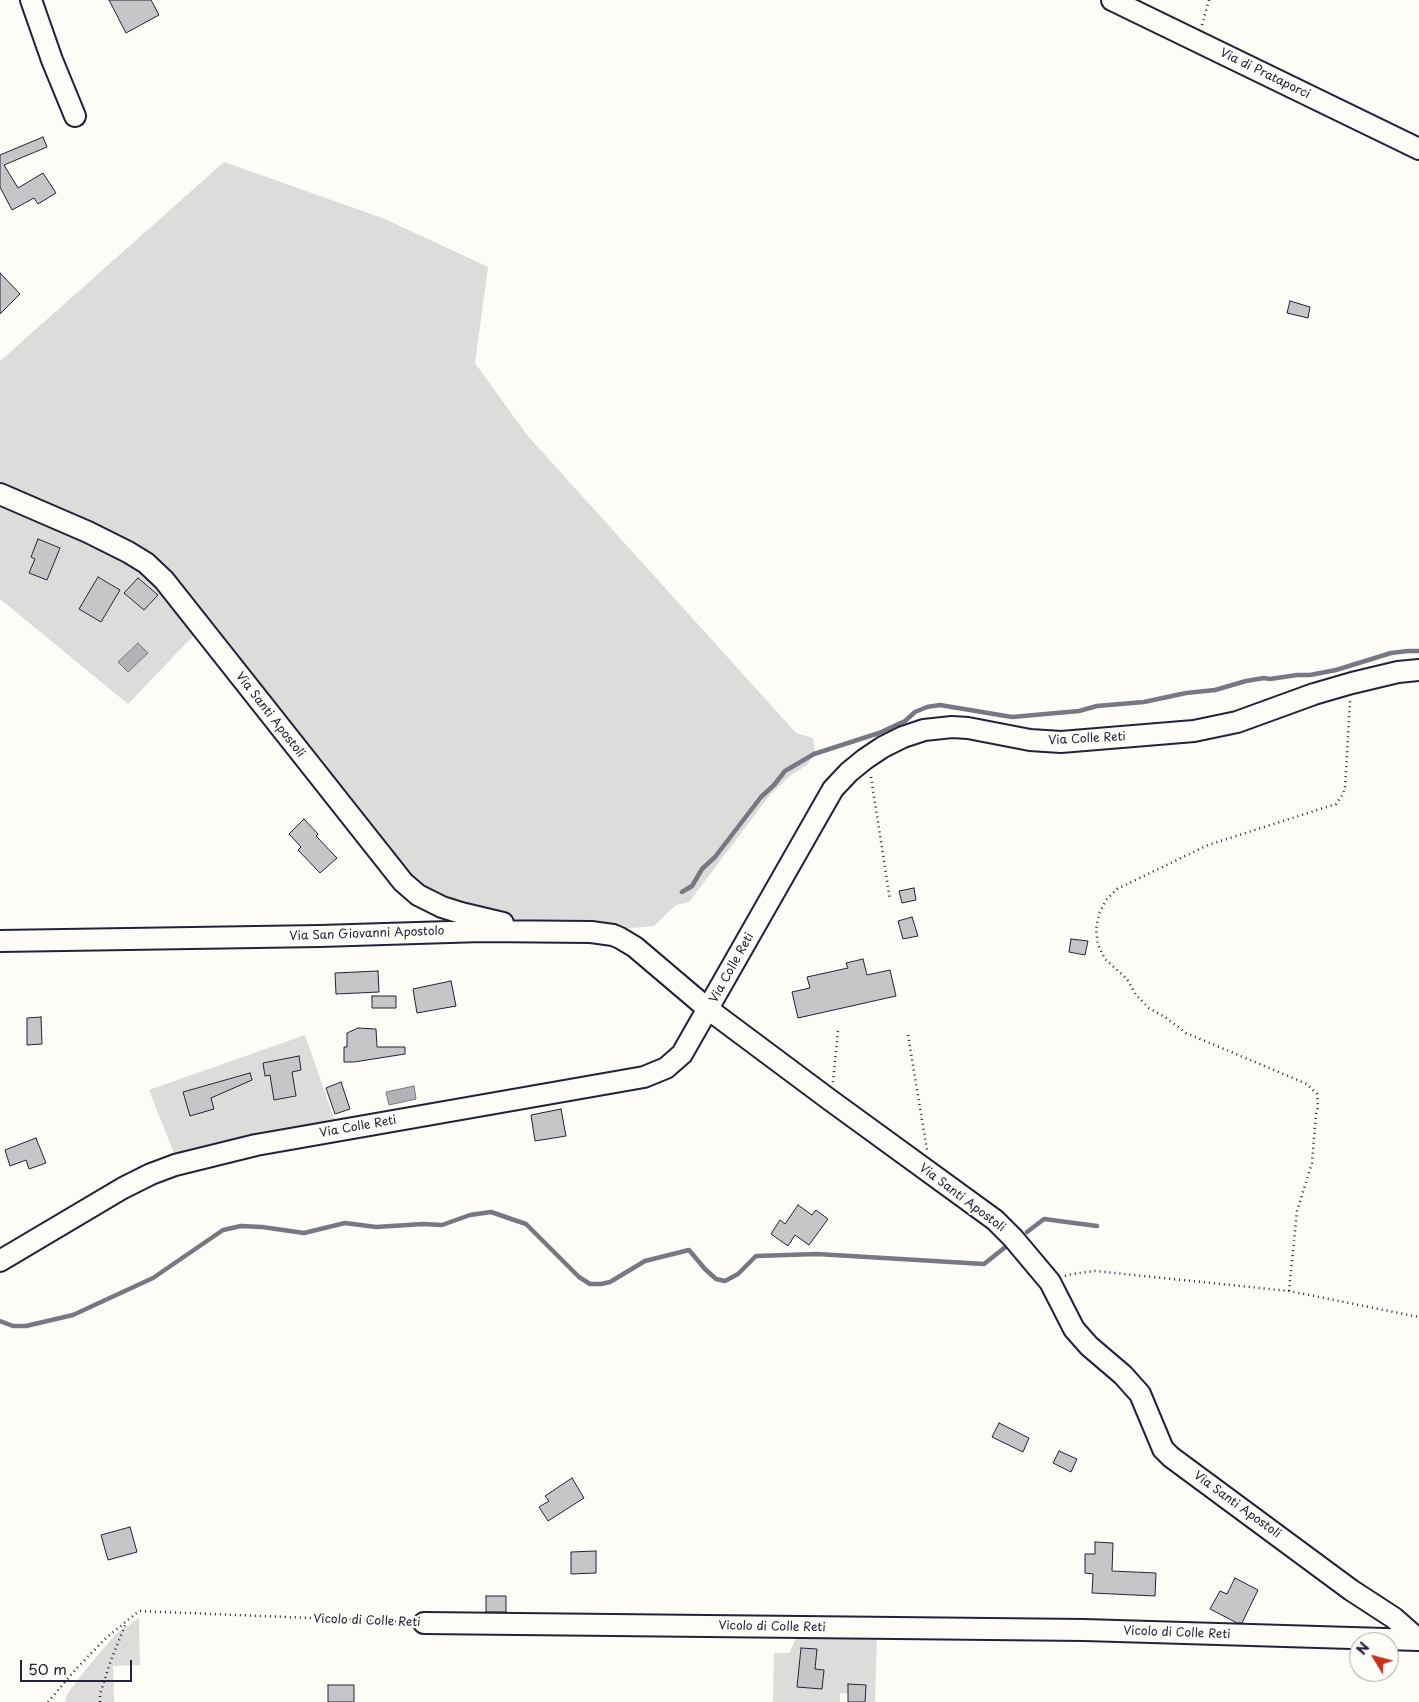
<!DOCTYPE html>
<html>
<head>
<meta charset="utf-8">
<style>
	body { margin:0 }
	#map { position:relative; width:1419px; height:1702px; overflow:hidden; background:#fdfcf7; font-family:"Playpen Sans",sans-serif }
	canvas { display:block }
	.north { position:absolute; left:1349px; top:1632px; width:50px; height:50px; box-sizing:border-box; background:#fdfcf7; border:1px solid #a5a5ac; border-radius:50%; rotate:307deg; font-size:14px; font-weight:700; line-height:20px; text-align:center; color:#22223b }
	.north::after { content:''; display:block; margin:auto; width:18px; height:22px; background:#c8321e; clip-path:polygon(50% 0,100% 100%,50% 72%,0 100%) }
	.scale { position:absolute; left:20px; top:1660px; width:112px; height:22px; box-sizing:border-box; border:2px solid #22223b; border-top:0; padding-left:6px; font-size:15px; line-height:18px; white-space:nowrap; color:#22223b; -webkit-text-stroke:4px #fdfcf7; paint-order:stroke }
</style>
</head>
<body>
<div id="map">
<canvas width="1419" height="1702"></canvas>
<div class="north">N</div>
<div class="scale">50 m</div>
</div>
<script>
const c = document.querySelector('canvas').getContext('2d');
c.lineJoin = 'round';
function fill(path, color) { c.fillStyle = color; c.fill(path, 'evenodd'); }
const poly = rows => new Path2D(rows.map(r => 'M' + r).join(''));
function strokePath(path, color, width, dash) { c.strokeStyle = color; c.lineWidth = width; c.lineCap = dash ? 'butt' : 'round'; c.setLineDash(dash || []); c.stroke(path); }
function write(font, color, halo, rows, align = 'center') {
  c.font = font + ' "Playpen Sans",sans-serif'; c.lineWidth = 4; c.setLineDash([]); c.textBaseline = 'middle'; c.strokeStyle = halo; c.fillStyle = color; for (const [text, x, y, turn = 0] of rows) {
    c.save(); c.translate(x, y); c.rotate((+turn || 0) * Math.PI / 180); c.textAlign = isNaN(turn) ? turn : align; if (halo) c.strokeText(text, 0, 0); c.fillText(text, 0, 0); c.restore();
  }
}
fill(poly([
	[224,162,385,219,488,267,475,363,527,435,796,733,813,738,815,752,807,765,790,776,770,795,689,902,676,905,654,926,623,929,612,924,601,922,541,924,493,915,445,902,403,873,160,562,138,546,0,486,0,361],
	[0,501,142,565,198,631,128,704,0,599],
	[38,539,60,548,47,580,29,573,35,559,31,557],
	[98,577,120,590,101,622,79,609],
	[138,578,158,595,144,610,125,593],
	[305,1035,336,1124,175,1156,149,1090],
	[299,1057,301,1070,292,1072,296,1097,274,1100,270,1075,265,1076,263,1063],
	[207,1085,214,1109,190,1115,183,1092],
	[139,1618,140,1665,113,1666,114,1702,65,1702,67,1694,87,1668,116,1634],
	[798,1635,877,1635,875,1702,865,1702,848,1694,840,1693,840,1702,773,1702,774,1653,789,1653],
	[801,1648,817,1649,815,1669,824,1670,822,1689,797,1687]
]), '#dddcdb');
const water = poly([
	[138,643,148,653,128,672,118,662,138,643],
	[414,1086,416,1099,389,1105,386,1092,414,1086]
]);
fill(water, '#b2b2b7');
strokePath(water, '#787885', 1);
strokePath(poly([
	[682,892,692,886,702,869,715,857,761,797,774,785,785,771,814,754,879,733,905,721,915,712,927,707,940,705,1012,717,1079,711,1097,706,1144,702,1186,693,1215,690,1246,681,1264,678,1270,679,1297,675,1310,675,1336,670,1391,653,1408,651,1419,651],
	[1027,1232,1044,1219,1097,1226],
	[0,1321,13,1326,26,1326,73,1315,153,1278,223,1230,241,1226,262,1227,304,1233,345,1223,376,1227,423,1224,442,1225,470,1215,491,1212,526,1224,579,1277,590,1284,601,1284,610,1282,645,1261,689,1250,705,1269,716,1279,725,1281,738,1274,756,1256,817,1254,984,1264,1008,1245]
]), '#787885', 4.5);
const building = poly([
	[109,0,151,0,159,15,126,33,109,0],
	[43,137,47,147,4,165,18,188,43,173,56,193,38,204,34,198,12,210,0,187,0,155,43,137],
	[0,273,20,294,0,314,0,273],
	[1290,301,1310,307,1308,318,1287,313,1290,301],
	[38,539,60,548,47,580,29,573,35,559,31,557,38,539],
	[98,577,120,590,101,622,79,609,98,577],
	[138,578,158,595,144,610,124,593,138,578],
	[304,819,318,834,316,836,337,858,320,873,298,850,301,847,289,834,304,819],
	[914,888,916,900,902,903,899,891,914,888],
	[912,917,918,936,903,939,898,921,912,917],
	[1071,939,1088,941,1085,955,1069,952,1071,939],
	[863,959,867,975,890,970,896,996,798,1018,792,992,810,988,807,977,848,968,846,963,863,959],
	[378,971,379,992,336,994,335,973,378,971],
	[451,981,456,1006,417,1013,413,989,451,981],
	[372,996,396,996,396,1008,372,1008,372,996],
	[41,1017,42,1044,27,1045,27,1018,41,1017],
	[358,1028,376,1029,377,1047,405,1047,405,1054,354,1062,344,1062,344,1047,347,1047,347,1033,358,1028],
	[299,1056,301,1070,292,1072,296,1096,274,1100,270,1075,265,1076,263,1063,299,1056],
	[250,1073,252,1080,211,1098,214,1109,190,1116,183,1092,250,1073],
	[341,1082,350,1109,335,1114,326,1088,341,1082],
	[561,1109,566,1136,535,1141,531,1115,561,1109],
	[36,1138,46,1163,29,1169,26,1160,10,1166,5,1150,36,1138],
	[798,1205,812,1215,816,1210,828,1219,809,1245,795,1235,788,1246,771,1234,780,1220,785,1224,798,1205],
	[999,1423,1029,1438,1023,1452,992,1437,999,1423],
	[1059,1451,1077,1459,1071,1472,1053,1463,1059,1451],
	[572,1478,584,1498,548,1521,539,1507,549,1501,545,1496,572,1478],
	[130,1527,137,1552,108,1560,101,1535,130,1527],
	[1095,1542,1113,1543,1112,1571,1156,1573,1155,1596,1092,1593,1093,1574,1085,1573,1085,1554,1095,1554,1095,1542],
	[596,1551,596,1573,571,1574,571,1552,596,1551],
	[1235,1578,1258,1590,1242,1623,1237,1623,1210,1609,1220,1591,1227,1594,1235,1578],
	[486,1596,506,1596,506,1612,486,1612,486,1596],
	[801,1648,817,1649,815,1669,824,1670,822,1689,797,1687,801,1648],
	[848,1684,866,1685,865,1702,848,1702,848,1684],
	[328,1685,354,1685,354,1702,328,1702,328,1685]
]);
fill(building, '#c6c6c8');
strokePath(building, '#22223b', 1);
const minor = poly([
	[31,0,52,60,75,116],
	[1112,0,1419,149],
	[0,494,88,532,128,552,146,563,164,580,403,882,418,895,442,907,461,913,503,923],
	[0,941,320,936,482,931,591,932,613,935,620,938,635,947,708,1009,830,1100,995,1220,1013,1238,1050,1282,1074,1329,1089,1346,1123,1375,1140,1394,1163,1449,1171,1457,1351,1590,1394,1618,1419,1640],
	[0,1261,123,1188,151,1174,175,1165,256,1145,644,1077,666,1068,682,1054,833,789,849,772,865,759,883,747,903,737,924,730,952,727,968,728,1030,740,1061,742,1194,731,1237,722,1314,694,1352,683,1398,672,1419,670],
	[424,1623,1084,1630,1418,1640]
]);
strokePath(minor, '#22223b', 24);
strokePath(poly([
	[1202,25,1209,0],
	[871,777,890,900],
	[908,1035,927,1150],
	[833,1082,838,1031],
	[1065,1276,1072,1274,1095,1271,1289,1291,1419,1317],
	[1289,1291,1297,1211,1312,1163,1316,1114,1318,1107,1317,1094,1307,1084,1186,1033,1165,1017,1149,1008,1136,995,1127,979,1105,959,1098,945,1096,929,1099,914,1106,900,1117,889,1208,845,1336,804,1343,794,1345,788,1350,701],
	[48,1702,76,1669,106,1638,139,1611,408,1622],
	[100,1702,100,1694,111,1660,126,1623]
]), '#22223b', 2.5, [1, 4]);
strokePath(minor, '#fdfcf7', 20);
write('12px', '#22223b', '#fdfcf7', [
	["Via di Prataporci",1265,74,26],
	["Via Santi Apostoli",270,715,52],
	["Via Colle Reti",1087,739,-3],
	["Via San Giovanni Apostolo",367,934,-2],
	["Via Colle Reti",732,968,-61],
	["Via Colle Reti",358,1127,-10],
	["Via Santi Apostoli",962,1198,37],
	["Via Santi Apostoli",1237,1505,36],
	["Vicolo di Colle Reti",367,1621,2],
	["Vicolo di Colle Reti",772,1627,1],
	["Vicolo di Colle Reti",1177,1633,2]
]);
</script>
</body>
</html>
